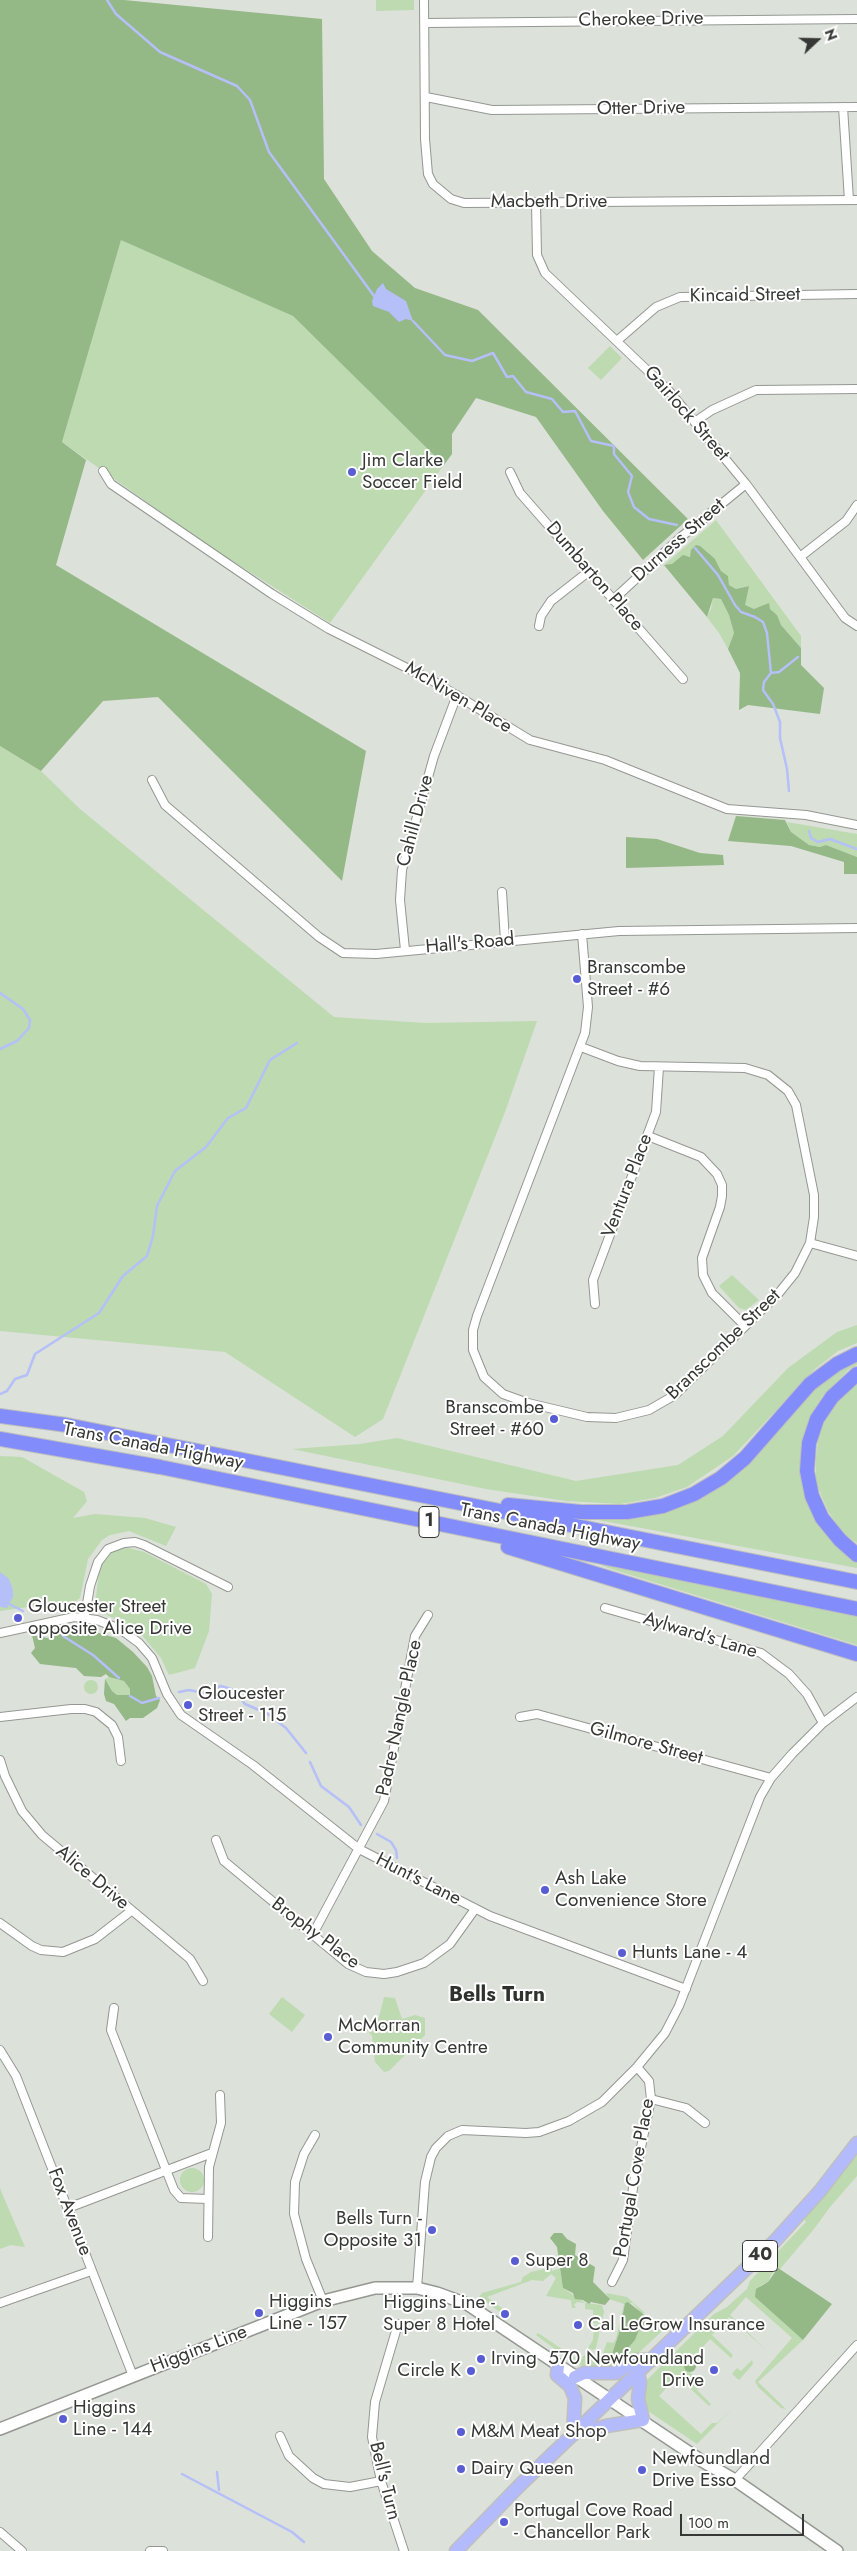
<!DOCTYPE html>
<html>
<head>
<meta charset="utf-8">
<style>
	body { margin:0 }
	#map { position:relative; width:857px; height:2551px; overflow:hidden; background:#dce1da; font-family:Jost,sans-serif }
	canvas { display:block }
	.north { position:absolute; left:792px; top:15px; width:50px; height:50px; -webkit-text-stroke:4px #fff; paint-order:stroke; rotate:69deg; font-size:14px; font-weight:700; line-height:20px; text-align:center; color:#363835 }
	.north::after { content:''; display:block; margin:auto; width:18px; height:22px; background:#363835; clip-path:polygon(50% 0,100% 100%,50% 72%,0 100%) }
	.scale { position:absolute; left:680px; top:2514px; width:124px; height:22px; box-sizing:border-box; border:2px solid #363835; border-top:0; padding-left:6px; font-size:15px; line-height:18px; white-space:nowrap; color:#363835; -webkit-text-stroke:4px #fff; paint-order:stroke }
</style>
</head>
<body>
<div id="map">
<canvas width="857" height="2551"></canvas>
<div class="north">N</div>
<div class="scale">100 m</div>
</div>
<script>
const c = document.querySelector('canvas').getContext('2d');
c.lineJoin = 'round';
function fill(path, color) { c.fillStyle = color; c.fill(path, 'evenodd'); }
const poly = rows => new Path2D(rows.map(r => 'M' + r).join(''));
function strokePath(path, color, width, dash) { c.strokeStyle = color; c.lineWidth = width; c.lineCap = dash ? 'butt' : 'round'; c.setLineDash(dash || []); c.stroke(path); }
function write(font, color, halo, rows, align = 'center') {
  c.font = font + ' Jost,sans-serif'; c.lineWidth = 4; c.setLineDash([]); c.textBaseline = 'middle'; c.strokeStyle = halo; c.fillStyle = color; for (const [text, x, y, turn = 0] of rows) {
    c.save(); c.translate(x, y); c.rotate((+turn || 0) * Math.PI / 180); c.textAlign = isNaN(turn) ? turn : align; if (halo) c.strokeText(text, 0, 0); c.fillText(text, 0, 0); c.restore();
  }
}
fill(poly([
	[376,0,414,0,414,10,376,11],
	[121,239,293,316,444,465,330,623,209,546,62,442],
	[610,346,622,358,601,380,588,368],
	[716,520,801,636,801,648,781,625,777,615,770,609,754,609,744,605,748,586,736,589,729,585,728,576,721,571,715,559,692,555,668,566,664,565],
	[713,598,721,599,729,615,734,633,728,649,719,633,707,617,711,609],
	[0,746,41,771,80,809,334,1017,425,1023,537,1021,505,1112,383,1419,355,1437,225,1352,0,1331],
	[787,822,857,834,857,857,826,845,820,847,809,845,791,832],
	[732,1275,759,1300,746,1310,739,1308,719,1286],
	[857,1325,857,1343,838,1351,815,1369,733,1456,687,1487,655,1498,620,1504,566,1501,486,1489,292,1449,360,1444,397,1438,576,1481,678,1465,723,1436,788,1368,837,1332],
	[857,1356,857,1365,848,1370,822,1397,808,1425,808,1493,857,1560,857,1568,598,1520,630,1518,688,1502,820,1381],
	[857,1381,857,1543,843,1533,828,1511,816,1483,816,1458,819,1433,829,1409],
	[0,1456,22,1457,84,1492,87,1501,73,1518,95,1514,145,1518,176,1527,166,1546,129,1531,110,1535,102,1540,88,1559,80,1598,70,1605,48,1601,50,1604,0,1611],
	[126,1547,144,1552,206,1584,212,1594,209,1631,195,1668,169,1675,161,1658,140,1633,124,1623,96,1610,95,1604,100,1565,112,1552],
	[587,1559,857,1616,857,1645,608,1568],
	[109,1677,124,1681,130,1689,130,1696,117,1695,112,1691,105,1679],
	'84 1687a7 7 0 1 1 14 0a7 7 0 1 1-14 0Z',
	[282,1997,305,2015,292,2032,269,2014],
	[384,1997,395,1998,402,2019,415,2015,425,2018,425,2035,389,2071,384,2072,375,2062,372,2036,366,2029,379,2017],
	[857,2155,857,2176,830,2207,814,2229,780,2269,777,2268,771,2275,768,2282,761,2285,755,2297,803,2340,758,2382,786,2409,781,2408,758,2387,755,2381,792,2338,746,2297,730,2315,766,2350,729,2317,712,2335,733,2355,731,2358,710,2339,691,2360,687,2360,687,2370,702,2383,697,2390,711,2404,709,2406,677,2376,659,2396,701,2434,712,2423,717,2423,732,2409,697,2444,648,2411,643,2389,647,2380,714,2314,727,2307,747,2289,750,2281,806,2222,804,2219],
	'180 2180a12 12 0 1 1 24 0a12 12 0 1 1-24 0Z',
	[0,2188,4,2198,25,2247,11,2245,0,2249],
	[552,2267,552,2271,560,2268,563,2288,585,2303,602,2305,604,2312,601,2324,593,2323,593,2310,585,2309,585,2303,577,2302,574,2305,576,2308,572,2308,571,2300,546,2296,556,2278,551,2274,543,2281,532,2280,487,2297,503,2309,500,2312,479,2297,482,2293,521,2282,523,2277,531,2272],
	[606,2293,627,2297,645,2313,641,2313,633,2303,625,2303,620,2330,612,2354,622,2357,635,2340,639,2330,656,2327,663,2330,631,2360,617,2367,589,2369,571,2361,536,2335,538,2333,580,2361,584,2355,594,2358,602,2356,607,2342,613,2343,616,2339,624,2304,609,2299],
	[594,2325,601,2325,596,2348,593,2350,588,2348,593,2340],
	[752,2360,753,2364,739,2380,732,2374,737,2368,741,2371]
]), '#bddab1');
fill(poly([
	[0,0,124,0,322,19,324,179,372,251,415,288,478,310,688,519,643,560,603,511,536,417,476,398,452,434,452,454,444,465,293,316,121,240,62,442,86,460,56,565,366,751,342,881,158,697,103,701,41,771,0,746],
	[696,545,700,546,715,559,721,571,728,576,729,585,736,589,749,586,745,605,754,609,769,603,770,609,777,615,781,625,801,648,801,665,824,688,820,714,748,705,739,710,740,673,728,649,734,633,729,615,721,599,713,598,707,617,664,565,672,564,683,555,690,557,691,550],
	[736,816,785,820,791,832,809,845,820,847,826,845,857,857,857,874,844,874,844,862,791,846,728,841],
	[626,837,657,839,700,853,723,855,724,865,626,868],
	[82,1628,116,1638,133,1652,147,1667,152,1676,156,1696,160,1700,157,1708,143,1718,130,1718,126,1721,114,1704,106,1701,104,1694,105,1679,112,1691,117,1695,130,1695,130,1689,124,1681,109,1677,106,1674,101,1677,84,1676,76,1668,40,1664,31,1653,35,1648,32,1635,47,1638,67,1630],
	[554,2233,562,2233,567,2239,576,2244,575,2255,595,2267,593,2282,610,2299,605,2305,591,2302,589,2304,583,2300,575,2299,573,2293,563,2288,557,2247,550,2238],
	[778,2268,832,2304,803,2340,755,2297,756,2289,768,2282],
	[628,2302,662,2329,651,2327,639,2330,635,2340,621,2357,617,2358,612,2354,620,2330,625,2303],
	'684 2366a6 6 0 1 1 12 0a6 6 0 1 1-12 0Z'
]), '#94b886');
fill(poly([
	[383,283,386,289,406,301,413,321,406,319,399,322,389,312,373,306,372,301,377,289],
	[0,1572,9,1579,13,1590,13,1597,7,1608,0,1607]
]), '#b5bff8');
strokePath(poly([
	[107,0,116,14,160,52,237,86,250,100,269,152,374,296],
	[413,321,445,355,472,361,493,353,507,377,513,376,526,392,552,399,563,412,575,411,591,441,614,446,614,454,632,476,628,492,634,507,649,519,677,525],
	[695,548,718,575,735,605,741,612,755,617,763,622,767,633,771,673,764,682,763,690,773,704,780,722,780,738,787,769,789,791],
	[771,673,779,672,798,657],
	[809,831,811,838,818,842,830,839,857,849],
	[0,993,23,1009,30,1020,29,1028,17,1041,0,1049],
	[0,1394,7,1391,15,1379,27,1375,35,1354,99,1313,123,1276,147,1256,153,1236,157,1206,175,1171,206,1147,228,1118,246,1108,270,1060,297,1043],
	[9,1604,23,1611],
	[60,1630,63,1636,93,1655,119,1678],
	[179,1692,189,1690,204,1693,221,1686,234,1690,245,1704,268,1714,286,1728,306,1753],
	[130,1696,142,1703,159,1698],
	[310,1762,321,1786,349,1807,361,1825],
	[377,1834,391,1842,396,1850,397,1858],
	[217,2472,219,2490],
	[182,2474,292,2532,304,2542]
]), '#b5bff8', 2.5);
const street = poly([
	[424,0,425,139,428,174,433,184,451,199,464,203,857,200],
	[425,23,857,19],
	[426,97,492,110,857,107],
	[843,107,849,200],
	[536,202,537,255,545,273,669,391,746,484,845,618,857,626],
	[618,340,656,307,680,297,857,294],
	[696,421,712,410,756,390,857,389],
	[103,471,111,484,272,594,329,629,433,681,530,740,605,760,727,809,806,815,857,825],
	[510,472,520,493,683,679],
	[800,557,846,521,857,505],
	[613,600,681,537,746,484],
	[539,626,541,616,551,601,588,572],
	[152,780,165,805,319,937,343,953,376,954,619,931,857,928],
	[502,892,505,941],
	[405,950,400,900,402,870,434,756,457,695],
	[581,1047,618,1061,640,1066,745,1068,768,1075,788,1091,796,1105,814,1195,814,1217,810,1243,795,1273,778,1294,675,1395,649,1410,616,1418,587,1417,528,1403,503,1394,484,1377,473,1350,473,1330,477,1316,585,1033,588,1007,582,934],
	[648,1136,701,1157,717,1174,722,1185,722,1196,720,1207,702,1258,703,1275,712,1293,745,1326],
	[810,1243,857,1256],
	[595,1304,593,1280,656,1112,659,1067],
	[605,1608,761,1653,789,1674,807,1694,823,1723],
	[85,1616,90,1586,98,1562,108,1549,124,1543,135,1542,144,1545,228,1587],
	[0,1633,74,1617,97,1620,120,1629,139,1643,152,1658,167,1694,181,1715,253,1765,359,1849,490,1916,686,1989],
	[0,1717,71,1709,85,1709,96,1712,112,1725,118,1737,121,1761],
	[520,1717,537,1714,771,1778],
	[0,1760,5,1776,22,1811,42,1835,190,1959,203,1981],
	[216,1840,224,1861,348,1964,366,1972,384,1974,397,1972,424,1963,450,1944,475,1909],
	[0,1923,32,1946,41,1950,63,1952,95,1939,131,1911],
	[313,1934,384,1801,415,1636,428,1615],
	[114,2008,111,2030,174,2190,181,2198,208,2199],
	[0,2050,16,2076,133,2376],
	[651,2099,686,2108,705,2123],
	[315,2135,304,2154,295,2182,294,2214,306,2259,323,2301],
	[68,2208,212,2153],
	[208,2237,209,2167,221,2123,220,2095],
	[612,2282,623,2260,634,2181,651,2099,649,2081,637,2067],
	[417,2288,425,2182,431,2157,436,2148,448,2136,462,2130,526,2133,539,2132,569,2121,602,2102,637,2067,665,2033,679,2006,760,1797,771,1778,792,1754,823,1723,857,1697],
	[0,2303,91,2271],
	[398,2324,375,2402,372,2437,381,2481,404,2551],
	[280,2436,289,2456,313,2478,324,2484,350,2487,381,2481],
	[735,2480,857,2345],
	[0,2532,22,2551],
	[150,2551,163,2551]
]);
const secondary = poly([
	[0,2429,323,2301,375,2288,417,2288,437,2293,467,2304,702,2461,735,2480,837,2551]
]);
const primary = poly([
	[558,2366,557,2375,570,2386,575,2398,573,2435],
	[575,2377,584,2373,616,2373,636,2360,652,2360],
	[580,2428,593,2430,606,2426,643,2420,638,2399,640,2382,638,2374],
	[456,2551,519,2486,774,2242,820,2191,857,2143]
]);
const highway = poly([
	[857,1374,832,1397,817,1419,809,1443,807,1471,812,1496,822,1518,840,1540,857,1555],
	[0,1416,67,1425,857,1582],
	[0,1439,160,1467,857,1609],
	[508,1505,581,1512,627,1512,663,1506,694,1494,721,1478,745,1458,810,1384,837,1364,857,1354],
	[508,1547,857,1654]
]);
strokePath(street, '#939892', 10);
strokePath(secondary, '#939892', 14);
strokePath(primary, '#bfbfbe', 15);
strokePath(highway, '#bfbfbe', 16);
strokePath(street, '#fff', 8);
strokePath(secondary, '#fff', 11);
strokePath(primary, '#b4bbfd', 12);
strokePath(highway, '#828dfb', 14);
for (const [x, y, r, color] of [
	[352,472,5,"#585dd4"],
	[577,979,5,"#585dd4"],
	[554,1419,5,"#585dd4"],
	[18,1618,5,"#585dd4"],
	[188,1705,5,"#585dd4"],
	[545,1890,5,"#585dd4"],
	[622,1953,5,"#585dd4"],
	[328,2037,5,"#585dd4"],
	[432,2230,5,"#585dd4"],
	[515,2261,5,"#585dd4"],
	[259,2313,5,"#585dd4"],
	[505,2314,5,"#585dd4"],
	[578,2325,5,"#585dd4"],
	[481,2359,5,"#585dd4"],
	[714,2370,5,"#585dd4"],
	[471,2371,5,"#585dd4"],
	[63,2419,5,"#585dd4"],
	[461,2432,5,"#585dd4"],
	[461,2469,5,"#585dd4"],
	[642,2470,5,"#585dd4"],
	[504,2522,5,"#585dd4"]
]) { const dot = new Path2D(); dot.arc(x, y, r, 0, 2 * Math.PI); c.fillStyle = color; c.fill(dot); strokePath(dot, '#fff', 2); }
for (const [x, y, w] of [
	[429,1522,20],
	[760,2256,35]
]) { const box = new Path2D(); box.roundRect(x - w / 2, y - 15.5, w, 31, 4); c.fillStyle = '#fff'; c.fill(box); strokePath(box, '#363835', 1); }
write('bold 18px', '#363835', null, [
	["1",429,1522],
	["40",760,2256]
]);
write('19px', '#363835', '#fff', [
	["Cherokee Drive",641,20,-1],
	["Otter Drive",641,109,-1],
	["Macbeth Drive",549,202],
	["Kincaid Street",745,296,-1],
	["Gairlock Street",686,414,49],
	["Durness Street",679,541,-41],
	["Dumbarton Place",594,577,49],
	["McNiven Place",458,698,31],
	["Cahill Drive",416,821,-75],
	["Hall's Road",470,944,-5],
	["Ventura Place",628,1186,-69],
	["Branscombe Street",724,1345,-44],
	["Trans Canada Highway",153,1447,11],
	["Trans Canada Highway",550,1528,11],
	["Aylward's Lane",700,1636,17],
	["Padre Nangle Place",400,1718,-78],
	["Gilmore Street",646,1744,15],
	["Alice Drive",92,1878,40],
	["Hunt's Lane",418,1880,27],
	["Brophy Place",315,1934,37],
	["Portugal Cove Place",635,2178,-80],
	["Fox Avenue",69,2212,69],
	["Higgins Line",199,2350,-21],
	["Bell's Turn",384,2481,76]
]);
write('19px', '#363835', '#fff', [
	["Jim Clarke",362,461],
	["Soccer Field",362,483],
	["Branscombe",587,968],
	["Street - #6",587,990],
	["Branscombe",544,1408,"right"],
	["Street - #60",544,1430,"right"],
	["Gloucester Street",28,1607],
	["opposite Alice Drive",28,1629],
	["Gloucester",198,1694],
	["Street - 115",198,1716],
	["Ash Lake",555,1879],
	["Convenience Store",555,1901],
	["Hunts Lane - 4",632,1953],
	["McMorran",338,2026],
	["Community Centre",338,2048],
	["Bells Turn -",422,2219,"right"],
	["Opposite 31",422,2241,"right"],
	["Super 8",525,2261],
	["Higgins",269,2302],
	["Line - 157",269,2324],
	["Higgins Line -",495,2303,"right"],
	["Super 8 Hotel",495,2325,"right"],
	["Cal LeGrow Insurance",588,2325],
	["Irving",491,2359],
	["570 Newfoundland",704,2359,"right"],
	["Drive",704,2381,"right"],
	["Circle K",461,2371,"right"],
	["Higgins",73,2408],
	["Line - 144",73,2430],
	["M&M Meat Shop",471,2432],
	["Newfoundland",652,2459],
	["Drive Esso",652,2481],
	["Dairy Queen",471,2469],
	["Portugal Cove Road",514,2511],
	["- Chancellor Park",514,2533]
], 'left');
write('bold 21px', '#2e322d', '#fff', [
	["Bells Turn",497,1996]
]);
</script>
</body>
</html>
